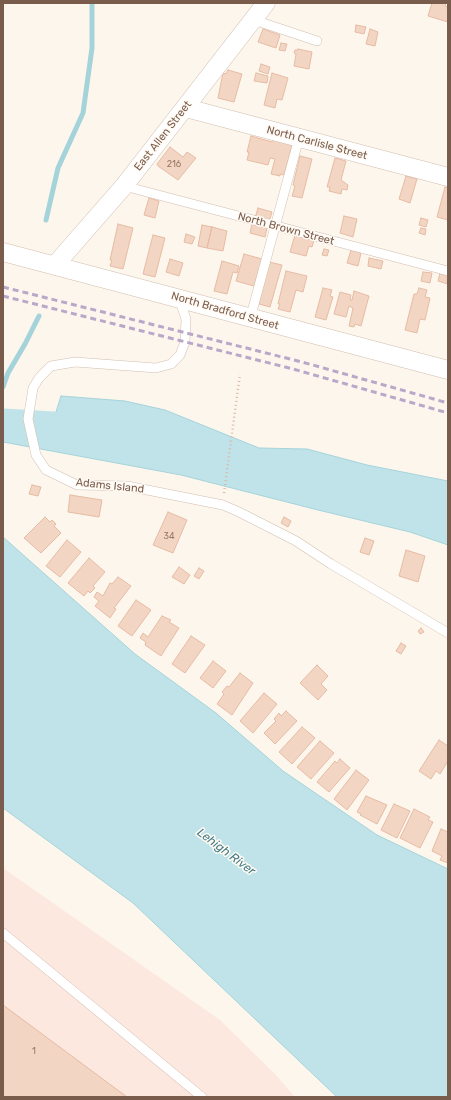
<!DOCTYPE html>
<html>
<head>
<meta charset="utf-8">
<style>
	body { margin:0 }
	#map { position:relative; width:451px; height:1100px; overflow:hidden; background:#fdf6ec; font-family:Rubik,sans-serif }
	canvas { display:block }
	.frame { position:absolute; inset:0; border:4px solid #7a5c4d; pointer-events:none }
</style>
</head>
<body>
<div id="map">
<canvas width="451" height="1100"></canvas>
<div class="frame"></div>
</div>
<script>
const c = document.querySelector('canvas').getContext('2d');
c.lineJoin = 'round';
function fill(path, color) { c.fillStyle = color; c.fill(path, 'evenodd'); }
const poly = rows => new Path2D(rows.map(r => 'M' + r).join(''));
function strokePath(path, color, width, dash) { c.strokeStyle = color; c.lineWidth = width; c.lineCap = dash ? 'butt' : 'round'; c.setLineDash(dash || []); c.stroke(path); }
function write(font, color, halo, rows, align = 'center') {
  c.font = font + ' Rubik,sans-serif'; c.lineWidth = 3; c.setLineDash([]); c.textBaseline = 'middle'; c.strokeStyle = halo; c.fillStyle = color; for (const [text, x, y, turn = 0] of rows) {
    c.save(); c.translate(x, y); c.rotate((+turn || 0) * Math.PI / 180); c.textAlign = isNaN(turn) ? turn : align; if (halo) c.strokeText(text, 0, 0); c.fillText(text, 0, 0); c.restore();
  }
}
fill(poly([
	[3,868,220,1020,276,1075,295,1097,3,1097]
]), '#fde8e0');
const water = poly([
	[61,396,125,401,165,410,259,448,307,449,367,465,448,481,448,545,410,532,318,510,181,475,3,442,3,416,50,431,61,396],
	[3,537,135,654,216,713,283,771,377,835,448,869,448,1097,337,1097,133,903,3,808,3,537]
]);
fill(water, '#bfe3e8');
strokePath(water, '#a5d3da', 1);
strokePath(poly([
	[46,220,58,168,83,113,92,48,92,3],
	[3,387,8,373,25,344,39,316]
]), '#a5d3da', 5);
strokePath(poly([
	[3,423,70,427,91,424]
]), '#bfe3e8', 29);
const building = poly([
	[432,3,446,3,445,6,448,7,448,22,428,16,432,3],
	[356,25,366,27,364,34,355,32,356,25],
	[263,29,280,35,276,48,258,42,263,29],
	[370,29,378,32,375,46,366,44,370,29],
	[281,43,287,44,285,51,279,50,281,43],
	[298,49,312,52,309,69,294,66,296,54,294,53,295,50,298,50,298,49],
	[261,64,270,67,268,74,259,71,261,64],
	[228,70,242,74,234,102,218,98,223,73,226,74,228,70],
	[256,73,268,76,267,83,254,81,256,73],
	[272,73,288,78,282,100,277,99,275,108,264,105,272,73],
	[251,136,272,142,274,138,293,142,284,175,280,174,280,176,271,174,275,159,270,158,268,165,247,160,249,152,247,152,251,136],
	[170,147,183,157,187,152,196,158,178,180,158,166,157,164,170,147],
	[300,156,312,159,302,198,292,196,295,186,293,185,300,156],
	[335,158,346,161,341,180,348,185,347,190,342,189,341,194,329,191,330,187,327,187,335,158],
	[406,176,417,179,410,203,399,199,406,176],
	[445,187,448,188,448,220,437,217,445,187],
	[149,198,159,201,155,218,144,215,149,198],
	[258,208,272,212,269,222,255,218,258,208],
	[344,216,357,219,353,237,340,233,344,216],
	[421,218,428,220,426,227,419,225,421,218],
	[118,224,133,228,123,269,110,266,112,260,110,260,118,224],
	[252,224,267,228,265,237,250,233,252,224],
	[202,225,212,227,207,248,198,246,202,225],
	[212,227,227,231,223,251,207,248,212,227],
	[421,228,426,229,425,235,419,233,421,228],
	[186,234,195,237,192,244,184,242,186,234],
	[153,235,165,238,155,277,143,274,153,235],
	[295,235,314,240,312,247,309,246,306,256,290,252,295,235],
	[324,249,329,250,327,256,322,255,324,249],
	[351,250,361,253,358,266,347,263,351,250],
	[244,254,262,259,254,286,236,281,244,254],
	[369,258,383,261,381,269,368,266,369,258],
	[170,259,183,263,179,276,166,272,170,259],
	[222,261,239,266,237,273,233,272,227,294,214,291,222,261],
	[269,262,282,265,270,307,259,304,269,262],
	[286,271,307,276,303,292,296,290,290,312,278,309,280,304,278,304,286,271],
	[423,272,432,273,430,283,421,281,423,272],
	[440,273,448,275,448,284,438,281,440,273],
	[323,288,332,290,330,296,333,297,326,320,315,317,323,288],
	[419,288,427,290,425,297,430,298,425,320,420,319,417,333,405,330,414,294,417,294,419,288],
	[354,291,369,296,361,326,355,324,354,327,349,326,353,308,349,306,346,317,334,314,340,292,351,295,350,300,352,300,354,291],
	[32,485,41,487,38,496,29,494,32,485],
	[70,495,102,500,99,517,68,512,70,495],
	[168,512,187,520,173,553,153,545,168,512],
	[45,517,50,522,52,520,56,524,54,526,61,533,41,553,24,538,45,517],
	[284,517,291,521,288,527,281,523,284,517],
	[365,538,374,541,369,555,360,552,365,538],
	[67,540,81,552,60,577,46,566,67,540],
	[406,550,425,556,418,582,399,576,406,550],
	[89,558,105,572,93,586,95,588,90,593,88,591,84,596,68,583,89,558],
	[179,567,190,575,184,584,172,577,179,567],
	[199,568,204,571,199,579,194,576,199,568],
	[118,577,131,586,114,608,116,609,110,618,95,606,99,601,94,597,97,592,103,596,110,583,112,584,118,577],
	[136,600,151,610,132,636,118,626,136,600],
	[162,616,171,620,169,622,179,628,161,656,145,645,146,642,140,638,143,633,148,637,162,616],
	[421,628,424,632,420,634,418,631,421,628],
	[191,636,205,645,185,673,172,664,191,636],
	[401,643,406,646,401,654,396,651,401,643],
	[213,661,226,671,213,688,200,678,213,661],
	[317,665,328,676,321,684,327,690,318,700,300,683,317,665],
	[240,673,253,683,232,715,217,704,224,694,222,692,227,686,229,687,240,673],
	[264,693,277,704,253,733,240,721,264,693],
	[286,711,297,721,275,744,264,733,276,721,274,719,279,713,281,716,286,711],
	[302,727,315,738,292,764,279,752,302,727],
	[439,740,448,746,448,761,440,774,436,771,431,779,419,771,439,740],
	[320,741,334,753,311,779,297,767,320,741],
	[340,759,350,768,329,792,317,782,335,761,337,763,340,759],
	[356,770,369,780,347,810,334,799,356,770],
	[366,796,387,805,377,824,360,815,361,814,357,812,366,796],
	[394,804,410,811,397,838,381,830,394,804],
	[414,809,430,817,428,820,433,822,420,848,400,838,414,809],
	[441,829,448,832,448,863,440,860,442,856,432,851,441,829],
	[3,1005,127,1097,3,1097,3,1005]
]);
fill(building, '#f3d5c3');
strokePath(building, '#e6bba3', 1);
const service = poly([
	[254,20,317,41],
	[124,186,448,271],
	[179,298,186,319,185,342,180,355,171,364,156,368,75,362,51,366,39,378,33,388,28,419,36,455,46,470,77,485,127,486,223,505,239,512,296,541,331,564,448,633],
	[250,319,299,138],
	[3,933,202,1097]
]);
const minor = poly([
	[186,108,448,177],
	[3,252,448,370],
	[55,265,124,186,266,3]
]);
strokePath(service, '#d1beb0', 10);
strokePath(minor, '#d1beb0', 19);
strokePath(poly([
	[224,493,240,374]
]), '#d9b8a5', 2.5, [1, 3]);
strokePath(service, '#fff', 9);
strokePath(minor, '#fff', 18);
strokePath(poly([
	[3,287,302,362,448,403],
	[3,296,293,369,448,413]
]), '#b9a8c9', 3, [6, 4]);
write('9px', '#987a6a', null, [
	["216",174,164],
	["34",169,536],
	["1",34,1051]
]);
write('11px', '#7a5c4d', '#fffaf3', [
	["East Allen Street",163,136,-52],
	["North Carlisle Street",317,143,15],
	["North Brown Street",286,229,15],
	["North Bradford Street",225,311,16],
	["Adams Island",110,486,6]
]);
write('italic 12px', '#437c86', '#fffaf3', [
	["Lehigh River",226,852,37]
]);
</script>
</body>
</html>
